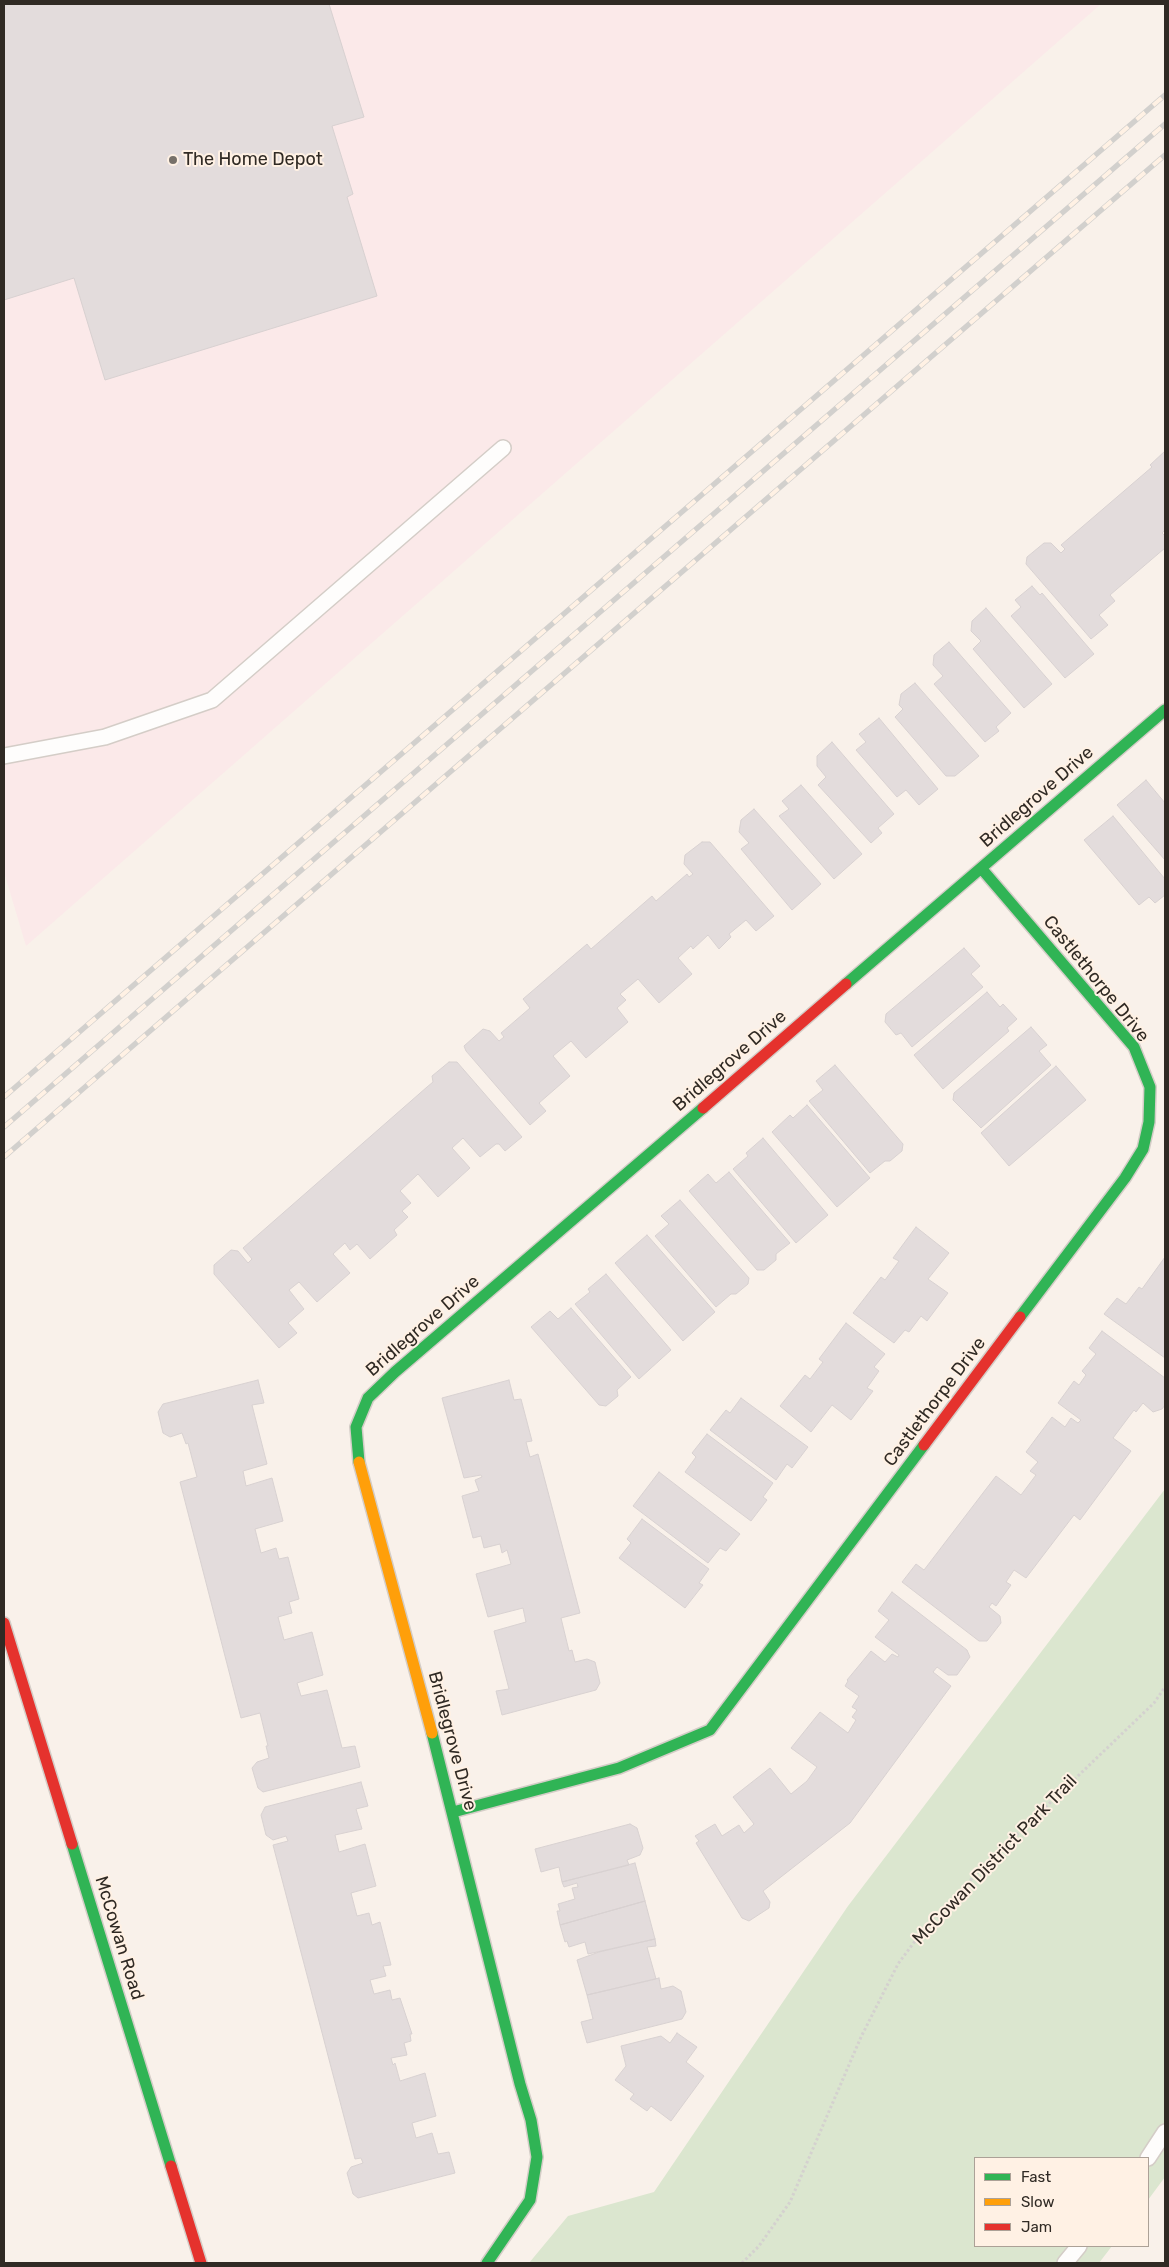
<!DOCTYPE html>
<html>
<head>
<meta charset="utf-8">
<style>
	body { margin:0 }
	#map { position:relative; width:1169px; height:2267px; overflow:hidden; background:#f9f1ea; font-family:Rubik,sans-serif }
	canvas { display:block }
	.frame { position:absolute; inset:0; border:5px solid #302a24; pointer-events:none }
	.legend { position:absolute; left:974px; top:2157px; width:175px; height:90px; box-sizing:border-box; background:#fff1e4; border:1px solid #aca197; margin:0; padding:6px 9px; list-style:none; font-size:15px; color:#302a24 }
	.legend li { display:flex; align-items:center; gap:10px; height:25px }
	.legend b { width:25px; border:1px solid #aca197 }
</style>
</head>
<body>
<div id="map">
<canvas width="1169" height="2267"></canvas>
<div class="frame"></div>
<ul class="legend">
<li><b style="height:6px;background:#30b455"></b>Fast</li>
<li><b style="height:6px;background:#ff9f0a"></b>Slow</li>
<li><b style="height:6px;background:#e5322d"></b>Jam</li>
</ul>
</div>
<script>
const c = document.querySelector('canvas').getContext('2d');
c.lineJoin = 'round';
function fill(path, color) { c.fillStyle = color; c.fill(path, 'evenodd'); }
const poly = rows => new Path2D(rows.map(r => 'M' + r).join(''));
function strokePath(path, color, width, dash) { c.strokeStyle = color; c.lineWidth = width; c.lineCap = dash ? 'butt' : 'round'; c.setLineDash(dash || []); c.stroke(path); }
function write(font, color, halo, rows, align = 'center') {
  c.font = font + ' Rubik,sans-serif'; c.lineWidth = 4; c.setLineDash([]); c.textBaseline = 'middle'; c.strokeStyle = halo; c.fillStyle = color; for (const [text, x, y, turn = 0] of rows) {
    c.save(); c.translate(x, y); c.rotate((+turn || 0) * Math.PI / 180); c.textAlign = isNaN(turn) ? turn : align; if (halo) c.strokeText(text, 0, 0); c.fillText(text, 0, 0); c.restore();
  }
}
fill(poly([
	[4,4,1101,4,26,946,4,872]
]), '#fbe9e9');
fill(poly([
	[1165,1489,1165,2177,1148,2200,1148,2158,975,2158,975,2246,1112,2246,1099,2263,529,2263,568,2216,654,2192,848,1906]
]), '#dbe6cf');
const building = poly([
	[4,4,329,4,364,117,332,126,353,194,347,197,377,296,105,380,74,278,4,300,4,4],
	[1165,451,1165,530,1162,533,1165,536,1165,548,1110,595,1115,601,1099,615,1108,625,1091,639,1026,564,1027,557,1044,543,1051,543,1061,553,1065,549,1061,545,1152,467,1150,465,1165,451],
	[1032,586,1040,595,1042,593,1094,654,1065,678,1011,616,1021,607,1015,600,1032,586],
	[986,608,1052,684,1024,708,973,649,981,641,971,631,972,621,986,608],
	[949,642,1011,713,996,727,999,731,985,742,934,684,943,676,933,665,934,655,949,642],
	[915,683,979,756,955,776,946,776,895,717,903,709,899,705,901,694,915,683],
	[879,718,938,789,919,805,906,790,897,797,856,750,866,742,859,734,879,718],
	[832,742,894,814,878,828,882,833,871,843,818,785,826,777,817,766,817,756,832,742],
	[1146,780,1165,803,1165,860,1117,805,1146,780],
	[801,785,862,854,834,879,779,816,789,809,782,801,801,785],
	[754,809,821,884,792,910,741,849,749,843,739,832,741,820,754,809],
	[1113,816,1165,879,1165,895,1155,903,1149,897,1139,905,1084,840,1113,816],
	[702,842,710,842,774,916,756,931,746,920,729,934,731,937,719,949,708,935,693,949,691,946,678,958,692,974,659,1003,638,979,620,994,626,1000,617,1008,628,1022,586,1058,571,1041,553,1056,570,1076,539,1103,546,1111,530,1125,466,1051,464,1046,483,1029,490,1031,499,1041,504,1037,501,1033,530,1008,523,999,587,944,591,949,652,896,656,901,687,874,689,877,693,874,684,864,685,855,702,842],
	[964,948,980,966,971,974,983,987,912,1047,901,1033,896,1035,885,1022,886,1014,964,948],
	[987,992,1000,1007,1003,1004,1017,1019,1007,1028,1009,1031,943,1089,914,1055,987,992],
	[1031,1027,1047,1045,1039,1051,1051,1065,981,1128,953,1100,954,1093,1031,1027],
	[449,1062,457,1062,522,1137,505,1151,499,1144,496,1144,480,1157,463,1138,452,1148,470,1168,438,1197,418,1174,400,1191,411,1203,402,1211,408,1217,394,1230,397,1235,370,1259,357,1244,350,1250,345,1243,333,1254,350,1273,317,1302,299,1282,289,1290,304,1309,288,1323,297,1333,279,1348,214,1274,214,1265,231,1250,238,1251,248,1263,252,1259,243,1248,427,1087,433,1082,432,1076,449,1062],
	[835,1065,903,1144,902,1151,890,1161,885,1161,870,1173,809,1101,823,1090,816,1081,835,1065],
	[1056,1066,1086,1100,1009,1166,981,1133,1056,1066],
	[807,1105,870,1178,837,1207,772,1132,790,1115,793,1118,807,1105],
	[763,1138,828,1215,796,1243,733,1169,748,1156,746,1153,763,1138],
	[729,1172,790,1243,776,1254,776,1260,764,1270,757,1270,689,1191,708,1174,716,1183,729,1172],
	[680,1200,749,1278,748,1284,736,1294,731,1294,716,1307,655,1236,669,1224,661,1216,680,1200],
	[916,1227,949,1253,928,1279,948,1293,927,1321,921,1316,909,1332,905,1330,894,1343,853,1313,881,1277,885,1280,899,1261,893,1258,916,1227],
	[647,1235,715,1312,683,1341,615,1263,647,1235],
	[1165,1257,1165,1358,1104,1314,1117,1298,1126,1304,1139,1287,1142,1289,1165,1257],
	[606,1274,671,1350,639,1379,575,1304,590,1292,588,1289,606,1274],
	[571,1308,631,1377,617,1390,618,1396,606,1406,599,1405,531,1327,550,1311,558,1319,571,1308],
	[846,1323,885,1354,874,1367,879,1371,867,1388,873,1391,851,1420,832,1405,811,1432,780,1406,805,1375,810,1379,823,1362,819,1359,846,1323],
	[1102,1331,1165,1378,1165,1405,1162,1409,1153,1412,1143,1403,1136,1412,1134,1410,1113,1438,1131,1451,1080,1520,1074,1515,1026,1578,1014,1570,1006,1582,1011,1585,996,1606,992,1603,989,1607,1000,1616,1001,1623,987,1641,979,1641,902,1582,916,1564,924,1570,996,1476,1021,1495,1036,1475,1030,1471,1038,1462,1026,1452,1052,1417,1065,1427,1071,1418,1078,1423,1081,1420,1058,1403,1074,1381,1079,1385,1086,1375,1082,1371,1096,1354,1089,1348,1102,1331],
	[258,1380,264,1403,252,1405,267,1464,243,1471,246,1486,272,1478,283,1521,255,1529,261,1553,276,1548,279,1559,288,1557,299,1599,289,1602,292,1613,278,1617,284,1640,312,1632,323,1675,297,1683,301,1696,327,1690,342,1748,355,1746,360,1767,263,1792,258,1788,252,1768,257,1762,269,1758,266,1746,268,1746,260,1713,241,1718,180,1482,197,1477,188,1443,186,1444,182,1433,170,1437,163,1433,158,1412,163,1404,258,1380],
	[509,1380,514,1400,521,1399,532,1441,526,1442,530,1457,538,1454,580,1613,561,1618,569,1651,572,1650,575,1662,587,1659,595,1662,600,1683,596,1690,502,1715,496,1691,509,1689,494,1631,526,1622,523,1608,488,1617,476,1574,511,1564,507,1550,502,1553,500,1544,484,1548,481,1536,473,1538,462,1496,479,1491,475,1480,482,1477,481,1475,464,1478,442,1398,509,1380],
	[741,1398,808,1447,792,1468,787,1464,776,1480,710,1430,726,1410,730,1413,741,1398],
	[707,1434,773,1483,763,1497,767,1500,751,1521,685,1472,696,1457,692,1453,707,1434],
	[659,1472,740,1534,726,1551,720,1548,708,1563,633,1506,659,1472],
	[642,1519,709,1569,699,1583,703,1585,685,1608,619,1558,631,1543,627,1539,642,1519],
	[892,1592,967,1650,970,1657,957,1675,948,1675,937,1667,933,1672,951,1686,850,1823,763,1891,770,1902,769,1908,749,1921,742,1918,696,1843,699,1841,695,1836,715,1824,722,1836,739,1825,744,1833,754,1824,733,1797,770,1768,791,1794,807,1781,817,1767,791,1748,820,1712,848,1733,856,1720,852,1717,857,1710,852,1707,859,1696,845,1686,848,1681,847,1680,871,1651,885,1662,892,1654,898,1657,899,1655,875,1637,889,1620,878,1611,892,1592],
	[361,1782,368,1806,356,1809,362,1829,335,1835,339,1852,365,1844,376,1886,351,1893,357,1916,369,1913,372,1925,380,1922,391,1965,383,1966,386,1976,370,1980,374,1994,390,1990,392,2000,400,1998,412,2034,410,2034,411,2041,404,2043,407,2055,391,2058,393,2065,395,2063,400,2081,425,2073,436,2116,412,2123,416,2138,432,2133,438,2154,449,2152,455,2173,358,2198,353,2194,347,2173,351,2167,363,2163,361,2158,355,2159,273,1845,288,1841,286,1836,273,1840,266,1835,261,1815,265,1807,361,1782],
	[630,1824,637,1828,643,1848,640,1855,627,1860,629,1865,562,1882,559,1867,541,1872,535,1849,630,1824],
	[635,1863,645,1901,560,1925,557,1911,560,1911,558,1904,575,1899,572,1888,578,1887,577,1883,564,1887,562,1882,635,1863],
	[645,1901,655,1939,588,1954,585,1942,569,1947,567,1941,565,1942,560,1925,645,1901],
	[655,1939,656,1946,647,1947,656,1979,587,1995,577,1960,599,1952,655,1939],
	[659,1978,661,1989,673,1986,681,1991,686,2012,682,2019,587,2043,581,2022,593,2019,587,1995,659,1978],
	[677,2033,697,2047,686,2062,704,2076,671,2121,651,2106,647,2111,630,2099,634,2094,615,2080,626,2066,621,2046,661,2036,670,2043,677,2033]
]);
fill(building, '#e3dcdc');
strokePath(building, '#d8d1d1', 1);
const lane = poly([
	[4,756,105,737,212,700,503,448],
	[1148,2158,1165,2132],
	[1065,2263,1079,2246]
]);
const fast = poly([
	[981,868,1134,1047,1150,1087,1149,1122,1143,1149,1125,1178,1020,1317],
	[846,984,1165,710],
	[359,1462,356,1427,368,1398,395,1372,703,1108],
	[432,1733,520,2084,531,2120,537,2157,530,2200,487,2263],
	[453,1812,619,1768,710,1730,924,1445],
	[72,1844,171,2166]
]);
const slow = poly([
	[359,1462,432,1733]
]);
const jam = poly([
	[703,1108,846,984],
	[924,1445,1020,1317],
	[4,1623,72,1844],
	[171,2166,201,2263]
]);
strokePath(lane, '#d4cdc7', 18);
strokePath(fast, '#d4cdc7', 14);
strokePath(slow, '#d4cdc7', 14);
strokePath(jam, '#d4cdc7', 14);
strokePath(poly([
	[742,2263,759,2246,790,2202,861,2037,898,1964,921,1933,980,1870,1154,1703,1165,1687]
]), '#d4d1cf', 3, [2.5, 2.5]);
strokePath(lane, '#fefdfc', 15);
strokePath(fast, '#30b455', 11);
strokePath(slow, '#ff9f0a', 11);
strokePath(jam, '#e5322d', 11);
const rail = poly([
	[4,1097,1165,95],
	[4,1127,1165,124],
	[4,1157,1165,155]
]);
strokePath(rail, '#d2d0cd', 5.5);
strokePath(rail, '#fff1e4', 4, [11]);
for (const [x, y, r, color] of [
	[173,160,5,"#767069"]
]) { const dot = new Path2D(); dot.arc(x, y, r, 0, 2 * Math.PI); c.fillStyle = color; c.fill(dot); strokePath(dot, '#fff1e4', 2); }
write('18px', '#302a24', '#fff1e4', [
	["The Home Depot",183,160]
], 'left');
write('18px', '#302a24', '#fff1e4', [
	["Bridlegrove Drive",1037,797,-41],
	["Castlethorpe Drive",1096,979,51],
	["Bridlegrove Drive",730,1061,-41],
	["Bridlegrove Drive",423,1326,-41],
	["Castlethorpe Drive",935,1402,-53],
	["Bridlegrove Drive",452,1741,75],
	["McCowan District Park Trail",995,1860,-46],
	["McCowan Road",119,1938,73]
]);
</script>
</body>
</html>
